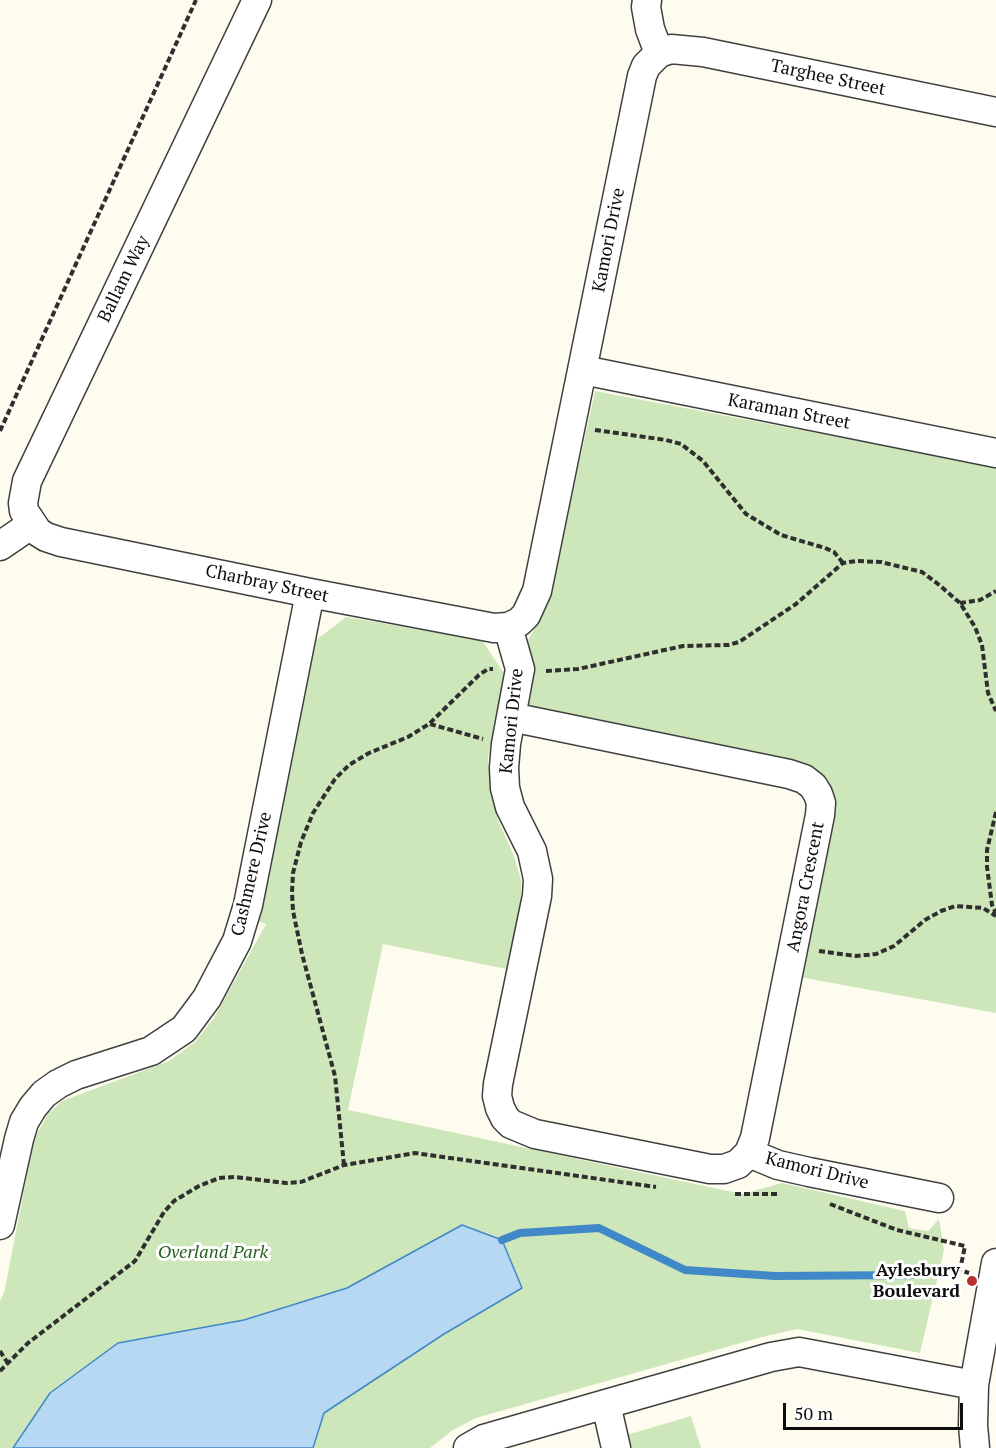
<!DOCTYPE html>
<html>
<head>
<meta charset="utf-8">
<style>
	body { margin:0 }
	#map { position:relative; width:996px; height:1448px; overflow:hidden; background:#fefcef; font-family:"PT Serif",serif }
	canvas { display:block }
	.scale { position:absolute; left:783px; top:1403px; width:180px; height:27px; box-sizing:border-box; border:3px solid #0d0d0d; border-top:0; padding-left:8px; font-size:18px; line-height:21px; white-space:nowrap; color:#0d0d0d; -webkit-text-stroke:4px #fff; paint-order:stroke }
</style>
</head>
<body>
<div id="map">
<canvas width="996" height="1448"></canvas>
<div class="scale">50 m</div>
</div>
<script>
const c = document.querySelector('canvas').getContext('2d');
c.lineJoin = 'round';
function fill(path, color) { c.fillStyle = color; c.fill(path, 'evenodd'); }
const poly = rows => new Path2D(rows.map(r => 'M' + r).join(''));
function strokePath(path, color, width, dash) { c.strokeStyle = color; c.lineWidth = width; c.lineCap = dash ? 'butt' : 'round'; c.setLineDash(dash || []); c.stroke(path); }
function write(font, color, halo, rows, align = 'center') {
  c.font = font + ' "PT Serif",serif'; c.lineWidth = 6; c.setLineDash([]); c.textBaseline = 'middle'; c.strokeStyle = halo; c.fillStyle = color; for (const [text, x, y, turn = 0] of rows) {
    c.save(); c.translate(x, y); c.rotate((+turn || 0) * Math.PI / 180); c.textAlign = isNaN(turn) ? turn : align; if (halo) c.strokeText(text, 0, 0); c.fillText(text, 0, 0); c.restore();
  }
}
fill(poly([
	[595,391,996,467,996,1013,799,977,814,769,528,711,533,673,527,642,548,605],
	[346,617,482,640,505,675,488,758,491,795,498,820,514,856,521,880,521,908,506,969,383,944,348,1110,742,1194,782,1183,905,1211,909,1228,928,1231,939,1219,944,1250,920,1353,797,1329,762,1337,476,1418,453,1430,430,1448,0,1448,0,1301,4,1293,34,1139,48,1114,62,1101,169,1061,195,1042,214,1018,266,924,255,920,316,640],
	[691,1416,701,1448,622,1448,620,1437]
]), '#cee7ba');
const water = poly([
	[462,1225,502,1240,522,1288,444,1334,324,1413,313,1448,13,1448,50,1393,118,1343,244,1320,347,1288,462,1225]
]);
fill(water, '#b6d8f3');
strokePath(water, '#4088c7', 1.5);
strokePath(poly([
	[502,1240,520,1233,599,1228,685,1270,775,1276,916,1275]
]), '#4088c7', 8);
const minor = poly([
	[257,0,27,481,23,503,24,511,38,532,46,537,61,542,310,593,494,628,508,627,519,622,526,615,537,591,642,76,646,66,659,53,650,29,646,7,647,0],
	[659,53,671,49,703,52,996,112],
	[583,370,996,453],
	[0,546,32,524],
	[508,627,520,669,506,744,504,768,505,788,510,807,532,851,538,879,537,896,498,1084,497,1096,500,1108,505,1118,511,1124,535,1134,710,1169,724,1169,738,1164,749,1153,755,1138,820,815,821,803,818,794,813,786,804,779,789,774,511,717],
	[749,1153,778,1165,809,1172,939,1198],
	[0,1225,19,1139,24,1122,33,1107,44,1094,58,1084,76,1075,151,1051,184,1029,207,998,237,941,248,905,310,593],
	[606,1404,616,1448],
	[468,1448,484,1439,606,1404,771,1357,799,1352,974,1385],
	[975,1448,973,1425,974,1385,996,1263]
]);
strokePath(minor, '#404040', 31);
strokePath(poly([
	[595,430,666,440,681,444,703,461,746,514,781,535,825,548,834,552,843,563],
	[0,431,196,0],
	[960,603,980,600,996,591],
	[546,671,578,669,683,646,728,645,739,642,796,604,843,563,856,561,881,562,922,572,938,584,960,603,975,627,982,645,988,693,996,711],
	[430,724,483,739],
	[996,812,987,850,987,867,992,905,996,913],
	[819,951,856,956,876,954,894,946,925,920,941,911,955,906,983,908,996,916],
	[344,1165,335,1076,302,954,293,911,292,892,293,873,301,842,313,813,335,779,349,765,369,753,408,737,429,724,479,675,488,669,493,669],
	[735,1194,779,1194],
	[830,1204,897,1230,965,1246,960,1270,969,1273],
	[0,1351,7,1362],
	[0,1371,28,1343,135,1261,164,1212,174,1201,199,1186,219,1178,235,1177,286,1183,301,1182,344,1165,415,1153,656,1187]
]), '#2f2f2f', 4, [6, 3]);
strokePath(minor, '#fff', 28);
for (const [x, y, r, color] of [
	[972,1281,6,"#b72e2c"]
]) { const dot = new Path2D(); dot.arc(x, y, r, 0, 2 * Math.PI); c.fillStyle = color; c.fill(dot); strokePath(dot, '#fff', 2); }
write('18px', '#0d0d0d', '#fff', [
	["Targhee Street",828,78,12],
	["Kamori Drive",609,240,-79],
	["Ballam Way",124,279,-64],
	["Karaman Street",789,412,11],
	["Charbray Street",267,584,12],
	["Kamori Drive",512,721,-84],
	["Cashmere Drive",252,874,-77],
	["Angora Crescent",806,887,-79],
	["Kamori Drive",817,1171,14]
]);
write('italic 18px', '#2a6221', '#fff', [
	["Overland Park",213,1253]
]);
write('bold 18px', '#0d0d0d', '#fff', [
	["Aylesbury",960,1271],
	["Boulevard",960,1292]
], 'right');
</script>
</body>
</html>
